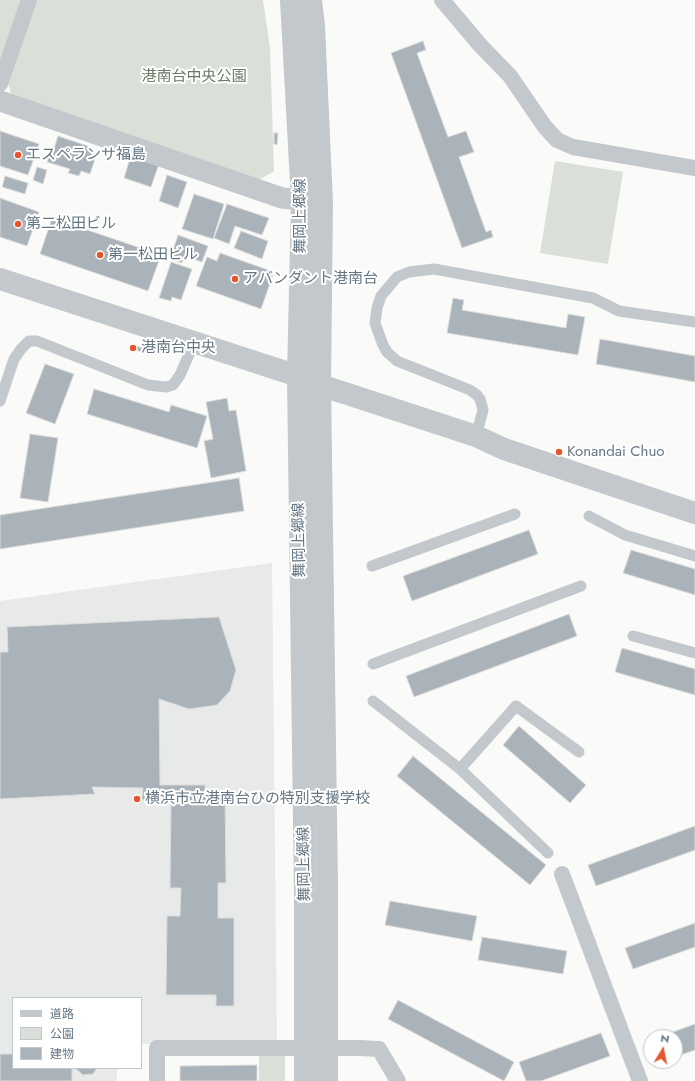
<!DOCTYPE html>
<html>
<head>
<meta charset="utf-8">
<style>
	body { margin:0 }
	#map { position:relative; width:695px; height:1081px; overflow:hidden; background:#fafaf8; font-family:Jost,"Noto Sans JP",sans-serif }
	canvas { display:block }
	.legend { position:absolute; left:12px; top:997px; width:130px; height:72px; box-sizing:border-box; background:#fff; border:1px solid #c1c8cd; margin:0; padding:5px 7px; list-style:none; font-size:12px; color:#657683 }
	.legend li { display:flex; align-items:center; gap:8px; height:20px }
	.legend b { width:20px; border:1px solid #c1c8cd }
	.north { position:absolute; left:643px; top:1029px; width:40px; height:40px; box-sizing:border-box; background:#fff; border:1px solid #c1c8cd; border-radius:50%; rotate:10deg; font-size:11px; font-weight:700; line-height:16px; text-align:center; color:#657683 }
	.north::after { content:''; display:block; margin:auto; width:14px; height:18px; background:#e4572e; clip-path:polygon(50% 0,100% 100%,50% 72%,0 100%) }
</style>
</head>
<body>
<div id="map">
<canvas width="695" height="1081"></canvas>
<ul class="legend">
<li><b style="height:5px;background:#c3c8cc"></b>道路</li>
<li><b style="height:11px;background:#dadfd7"></b>公園</li>
<li><b style="height:11px;background:#aab3b9"></b>建物</li>
</ul>
<div class="north">N</div>
</div>
<script>
const c = document.querySelector('canvas').getContext('2d');
c.lineJoin = 'round';
function fill(path, color) { c.fillStyle = color; c.fill(path, 'evenodd'); }
const poly = rows => new Path2D(rows.map(r => 'M' + r).join(''));
function strokePath(path, color, width, dash) { c.strokeStyle = color; c.lineWidth = width; c.lineCap = dash ? 'butt' : 'round'; c.setLineDash(dash || []); c.stroke(path); }
function write(font, color, halo, rows, align = 'center') {
  c.font = font + ' Jost,"Noto Sans JP",sans-serif'; c.lineWidth = 4; c.setLineDash([]); c.textBaseline = 'middle'; c.strokeStyle = halo; c.fillStyle = color; for (const [text, x, y, turn = 0] of rows) {
    c.save(); c.translate(x, y); c.rotate((+turn || 0) * Math.PI / 180); c.textAlign = isNaN(turn) ? turn : align; if (halo) c.strokeText(text, 0, 0); c.fillText(text, 0, 0); c.restore();
  }
}
fill(poly([
	[272,563,277,1044,141,1044,141,998,13,998,13,1068,117,1068,117,1081,0,1081,0,601]
]), '#e8e9e9');
fill(poly([
	[0,0,263,0,270,48,274,171,257,181,11,94,9,86,0,84],
	[555,161,623,172,608,264,540,253],
	[259,1055,285,1055,285,1081,259,1081]
]), '#dadfd7');
const building = poly([
	[423,41,426,50,417,53,448,137,466,131,474,152,459,157,486,232,491,230,493,237,462,248,391,53,423,41],
	[0,131,39,144,28,175,0,166,0,131],
	[274,133,278,133,277,145,274,144,274,133],
	[58,136,88,146,87,149,97,153,90,174,81,171,79,176,68,173,70,169,47,162,50,152,53,152,58,136],
	[131,155,159,164,151,187,124,178,131,155],
	[37,167,47,170,43,184,33,180,37,167],
	[167,175,187,182,178,208,159,201,167,175],
	[5,176,28,183,25,194,2,187,5,176],
	[194,194,224,204,213,239,182,229,194,194],
	[0,198,39,212,27,246,0,237,0,198],
	[227,204,269,218,262,235,235,226,229,244,214,238,227,204],
	[52,218,161,255,148,291,40,254,52,218],
	[241,231,268,241,262,259,234,248,241,231],
	[178,235,208,246,202,262,184,256,182,263,170,259,178,235],
	[220,253,274,272,261,309,196,286,207,257,217,261,220,253],
	[171,262,192,269,181,300,172,297,171,301,159,298,171,262],
	[453,298,464,300,462,310,566,328,568,314,585,317,578,355,447,333,453,298],
	[600,339,695,356,695,382,596,364,600,339],
	[132,344,142,348,141,352,131,348,132,344],
	[45,364,74,374,55,424,26,413,45,364],
	[94,389,169,412,171,405,207,416,197,448,87,414,94,389],
	[227,398,229,411,236,410,246,471,211,478,204,441,213,439,206,402,227,398],
	[30,434,58,438,48,502,20,498,30,434],
	[239,478,244,511,0,549,0,515,239,478],
	[529,530,538,554,412,601,403,576,529,530],
	[631,550,695,569,695,595,623,573,631,550],
	[569,614,577,636,414,697,406,676,569,614],
	[219,617,236,670,230,691,217,705,189,709,159,699,160,785,205,785,205,794,225,794,226,883,218,883,218,918,234,918,234,1006,216,1006,216,995,166,995,167,916,180,916,181,888,170,888,171,801,142,800,143,788,92,787,95,794,0,799,0,652,8,652,7,627,219,617],
	[622,648,695,669,695,695,615,672,622,648],
	[519,726,586,785,570,803,503,745,519,726],
	[413,756,546,865,530,885,397,776,413,756],
	[695,826,695,850,596,886,588,865,695,826],
	[390,901,477,916,472,941,385,925,390,901],
	[695,923,695,947,633,969,625,948,695,923],
	[482,937,567,951,563,974,478,960,482,937],
	[398,1000,514,1062,504,1081,388,1019,398,1000],
	[695,1024,695,1050,675,1057,675,1037,659,1037,695,1024],
	[601,1033,610,1056,541,1081,526,1081,519,1062,601,1033],
	[0,1054,13,1054,13,1068,72,1068,72,1081,0,1081,0,1054],
	[257,1065,257,1081,180,1081,180,1066,257,1065],
	[72,1068,97,1068,93,1074,83,1075,75,1068,72,1068]
]);
fill(building, '#aab3b9');
strokePath(building, '#dcdcda', 1);
strokePath(poly([
	[0,401,14,359,21,349,29,341,37,341,148,385,166,387,173,385,180,375,194,343],
	[476,436,483,410,480,399,477,395,470,390,397,361,387,352,383,345,375,323,377,308,381,296,397,277,409,272,434,269,593,298,619,311,695,322],
	[589,516,625,535,695,556],
	[372,566,515,514],
	[633,636,695,653],
	[373,664,581,586],
	[373,701,460,769,548,853],
	[460,769,516,706,579,752]
]), '#c3c8cc', 11);
strokePath(poly([
	[442,0,480,45,510,76,545,127,557,140,573,147,695,168],
	[0,84,29,0],
	[562,874,640,1081],
	[359,1048,379,1049,398,1081],
	[157,1081,157,1048,260,1048]
]), '#c3c8cc', 16);
strokePath(poly([
	[0,101,282,198,319,202]
]), '#c3c8cc', 21);
strokePath(poly([
	[291,0,302,201,298,376,305,896,305,1081],
	[311,0,314,26,322,203,320,385,327,887,327,1081],
	[0,279,298,376,320,385,476,436,504,449,695,513]
]), '#c3c8cc', 22);
strokePath(poly([
	[260,1048,359,1048]
]), '#c3c8cc', 16);
for (const [x, y, r, color] of [
	[18,155,4,"#e4572e"],
	[18,224,4,"#e4572e"],
	[100,255,4,"#e4572e"],
	[235,279,4,"#e4572e"],
	[133,348,4,"#e4572e"],
	[559,452,4,"#e4572e"],
	[137,799,4,"#e4572e"]
]) { const dot = new Path2D(); dot.arc(x, y, r, 0, 2 * Math.PI); c.fillStyle = color; c.fill(dot); strokePath(dot, '#fff', 1.5); }
write('15px', '#687a64', '#fff', [
	["港南台中央公園",194,77]
]);
write('15px', '#657683', '#fff', [
	["エスペランサ福島",26,155],
	["第二松田ビル",26,224],
	["第一松田ビル",108,255],
	["アバンダント港南台",243,279],
	["港南台中央",141,348],
	["Konandai Chuo",567,452],
	["横浜市立港南台ひの特別支援学校",145,799]
], 'left');
write('15px', '#657683', '#fff', [
	["舞岡上郷線",301,216,-90],
	["舞岡上郷線",300,540,-91],
	["舞岡上郷線",305,864,-91]
]);
</script>
</body>
</html>
